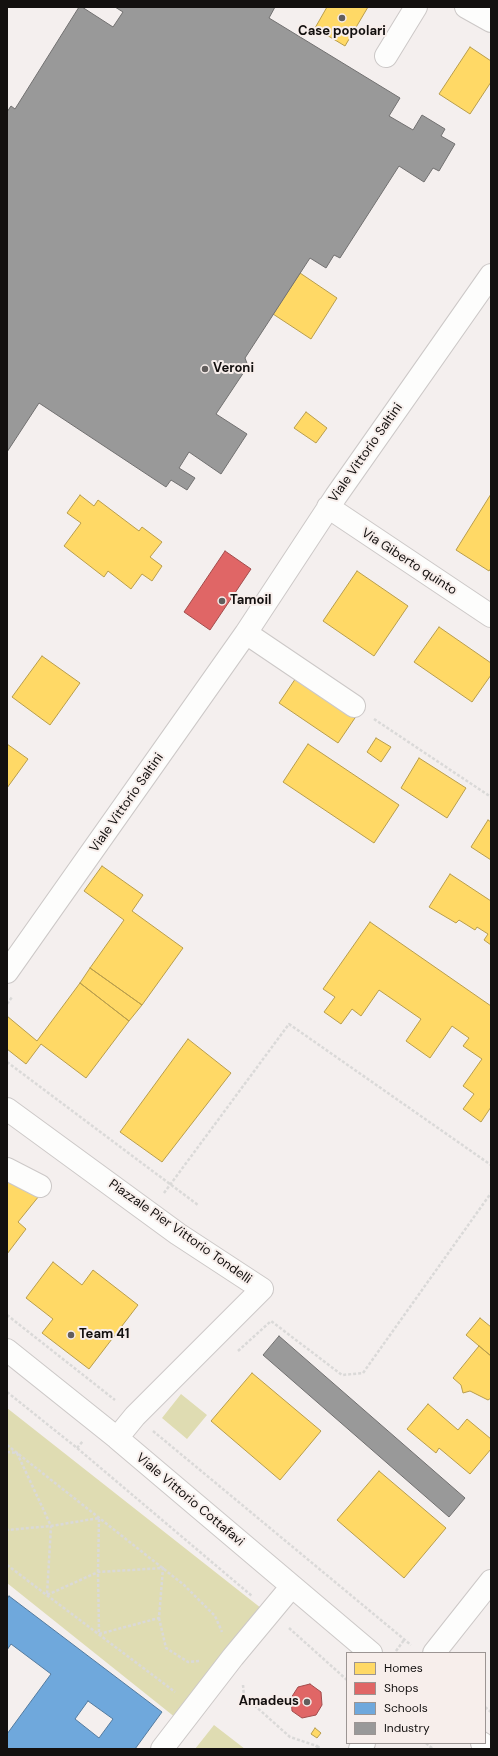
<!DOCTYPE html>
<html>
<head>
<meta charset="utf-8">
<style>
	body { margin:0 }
	#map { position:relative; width:498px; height:1756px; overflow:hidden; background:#f4efee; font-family:"DM Sans",sans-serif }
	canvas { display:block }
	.frame { position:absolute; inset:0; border:8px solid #13100f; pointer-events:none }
	.legend { position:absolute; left:346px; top:1652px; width:140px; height:92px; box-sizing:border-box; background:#f7eeeb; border:1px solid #9c9593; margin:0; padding:5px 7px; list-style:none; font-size:12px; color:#13100f }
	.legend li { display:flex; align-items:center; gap:8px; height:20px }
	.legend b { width:20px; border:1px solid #9c9593 }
</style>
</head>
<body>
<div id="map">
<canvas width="498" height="1756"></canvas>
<div class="frame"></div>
<ul class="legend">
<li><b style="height:11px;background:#ffd966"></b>Homes</li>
<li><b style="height:11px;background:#e06666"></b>Shops</li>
<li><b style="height:11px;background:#6fa8dc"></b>Schools</li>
<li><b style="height:11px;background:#999"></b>Industry</li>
</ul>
</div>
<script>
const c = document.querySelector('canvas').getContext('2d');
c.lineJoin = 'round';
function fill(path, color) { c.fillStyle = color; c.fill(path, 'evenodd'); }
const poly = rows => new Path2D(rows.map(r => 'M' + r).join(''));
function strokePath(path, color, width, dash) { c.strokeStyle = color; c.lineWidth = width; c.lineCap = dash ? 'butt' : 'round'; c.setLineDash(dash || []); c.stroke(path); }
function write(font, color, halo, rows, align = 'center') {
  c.font = font + ' "DM Sans",sans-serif'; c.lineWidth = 4; c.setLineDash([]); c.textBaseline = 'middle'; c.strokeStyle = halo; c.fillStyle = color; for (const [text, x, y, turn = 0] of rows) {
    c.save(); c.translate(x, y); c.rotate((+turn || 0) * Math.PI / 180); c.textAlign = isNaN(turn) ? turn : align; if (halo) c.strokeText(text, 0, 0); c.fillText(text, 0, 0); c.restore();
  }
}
fill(poly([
	[181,1394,207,1415,187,1439,162,1418],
	[7,1408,266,1612,181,1722,7,1583],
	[214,1725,245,1749,195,1749]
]), '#dfdcb2');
const homes = poly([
	[327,7,368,7,345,46,315,28,327,7],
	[470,47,491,61,491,82,470,114,439,94,470,47],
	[300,273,337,298,311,339,273,314,300,273],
	[306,412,327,428,316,443,294,428,306,412],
	[491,494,491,568,489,571,456,550,491,494],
	[80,495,94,506,98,500,139,531,142,527,162,542,150,557,162,566,152,581,142,574,131,589,108,571,104,577,64,546,81,523,67,513,80,495],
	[357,571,408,606,374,656,323,621,357,571],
	[439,627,491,663,491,675,472,702,414,662,439,627],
	[42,656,80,683,50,725,12,697,42,656],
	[300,672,359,712,338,743,279,703,300,672],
	[376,738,391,747,381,762,367,752,376,738],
	[7,744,28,759,7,788,7,744],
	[308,744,399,805,374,843,283,782,308,744],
	[419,758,466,788,447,818,401,788,419,758],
	[488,820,491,822,491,860,471,847,488,820],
	[102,866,143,895,132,911,183,948,142,1005,90,968,124,920,84,891,102,866],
	[450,874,491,901,491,945,484,940,488,934,477,927,475,930,459,920,456,923,429,907,450,874],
	[370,922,491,1006,491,1107,481,1122,463,1109,474,1094,463,1086,482,1059,463,1046,469,1038,452,1026,430,1058,406,1041,421,1019,379,990,361,1016,352,1009,341,1024,324,1012,335,997,323,989,370,922],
	[90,968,142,1005,129,1021,80,983,90,968],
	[80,983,129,1021,86,1078,41,1044,26,1064,7,1049,7,1016,37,1041,80,983],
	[188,1039,231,1073,162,1162,120,1132,188,1039],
	[7,1177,39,1196,18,1222,26,1229,7,1254,7,1177],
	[53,1262,82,1285,93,1270,138,1305,89,1369,42,1333,53,1319,26,1298,53,1262],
	[480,1318,491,1327,491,1356,466,1335,480,1318],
	[479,1346,491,1356,491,1398,488,1400,470,1391,463,1393,461,1385,453,1378,479,1346],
	[252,1373,321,1431,280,1480,211,1421,252,1373],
	[428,1404,458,1430,467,1419,491,1439,491,1449,470,1474,439,1448,436,1453,407,1429,428,1404],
	[379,1471,446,1528,404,1578,337,1520,379,1471],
	[315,1728,321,1733,317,1738,311,1734,315,1728]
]);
fill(homes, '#ffd966');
strokePath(homes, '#b89d4c', 1);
const shops = poly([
	[225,551,251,569,210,630,184,612,225,551],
	[310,1684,321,1692,322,1705,316,1715,302,1718,292,1711,291,1698,298,1687,310,1684]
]);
fill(shops, '#e06666');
strokePath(shops, '#a24c4c', 1);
const schools = poly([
	[9,1596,162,1712,135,1749,7,1749,7,1734,51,1674,11,1644,7,1650,7,1599,9,1596],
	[88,1701,113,1719,99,1738,75,1719,88,1701]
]);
fill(schools, '#6fa8dc');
strokePath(schools, '#537a9e', 1);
const industry = poly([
	[79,7,82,7,113,27,123,12,115,7,275,7,269,18,400,98,389,116,413,130,422,115,445,129,441,136,455,144,439,171,433,168,424,182,399,166,340,258,334,255,326,268,310,258,245,358,248,366,216,414,247,434,221,474,189,452,179,468,195,478,187,490,171,480,166,487,39,403,7,452,7,112,11,106,15,109,79,7],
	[279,1336,465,1498,449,1517,263,1355,279,1336]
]);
fill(industry, '#999');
strokePath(industry, '#717070', 1);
const minor = poly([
	[466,7,491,21],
	[386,56,416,7],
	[328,507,491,616],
	[246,633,354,706],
	[7,972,246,633,336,496,491,275],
	[7,1109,178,1234,262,1289,135,1416,117,1438],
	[7,1169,40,1186],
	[7,1350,117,1438,371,1653],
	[434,1653,491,1581],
	[482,1743,489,1749],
	[162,1749,233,1657,292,1586],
	[360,1749,364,1743]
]);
strokePath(minor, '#ccc8c7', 24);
strokePath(poly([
	[374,719,491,797],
	[7,1004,12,997],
	[7,1062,198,1205],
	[164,1193,289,1024,491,1165],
	[7,1315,115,1400],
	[238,1351,271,1321,342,1375,363,1373,491,1193],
	[7,1392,77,1448,252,1596],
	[153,1431,411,1645],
	[7,1445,184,1585,215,1616,222,1632],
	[77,1448,83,1441],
	[7,1452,17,1453,51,1526,47,1595,98,1572,163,1568,159,1618,99,1634,98,1572,99,1518,51,1526,7,1530],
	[7,1565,175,1692],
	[159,1618,166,1648,188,1662,199,1661],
	[289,1628,347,1680],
	[396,1651,404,1640],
	[243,1685,244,1696,290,1737,317,1746,315,1749],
	[485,1707,491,1712],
	[426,1743,433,1749],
	[317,1746,321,1749]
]), '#dad9d8', 2.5, [3, 2]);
strokePath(minor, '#fdfdfc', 22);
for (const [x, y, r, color] of [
	[342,18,4,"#625e5d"],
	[205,369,4,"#625e5d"],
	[222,601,4,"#625e5d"],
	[71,1335,4,"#625e5d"],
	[307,1702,4,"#625e5d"]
]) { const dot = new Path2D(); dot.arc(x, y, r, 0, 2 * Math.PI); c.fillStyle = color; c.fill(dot); strokePath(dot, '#f7eeeb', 1.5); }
write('bold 13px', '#13100f', '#f7eeeb', [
	["Case popolari",342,32,"center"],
	["Veroni",213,369],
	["Tamoil",230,601],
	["Team 41",79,1335],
	["Amadeus",299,1702,"right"]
], 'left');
write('13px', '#13100f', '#f7eeeb', [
	["Viale Vittorio Saltini",366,453,-55],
	["Via Giberto quinto",409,562,33],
	["Viale Vittorio Saltini",127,803,-55],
	["Piazzale Pier Vittorio Tondelli",180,1232,35],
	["Viale Vittorio Cottafavi",190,1500,40]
]);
</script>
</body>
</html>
